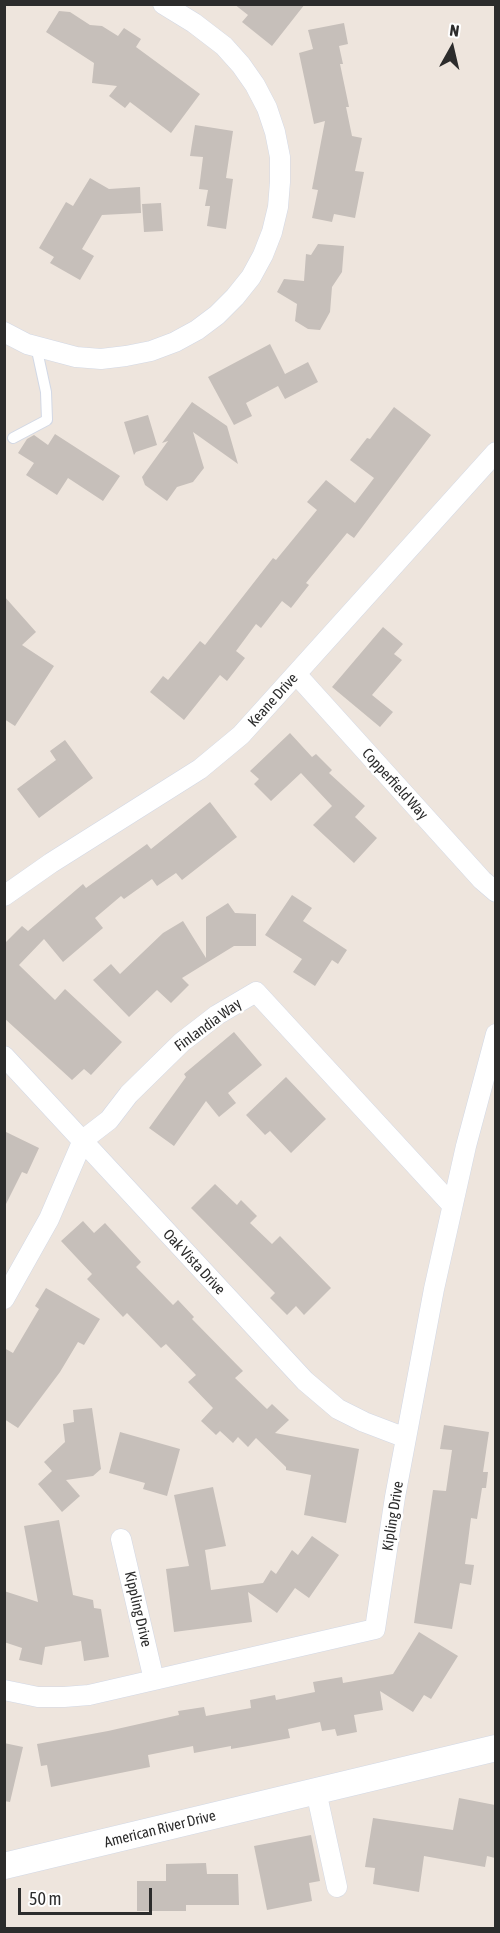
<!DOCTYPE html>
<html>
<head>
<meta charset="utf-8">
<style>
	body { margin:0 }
	#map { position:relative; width:500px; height:1933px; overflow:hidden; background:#eee5dd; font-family:"Asap Condensed",sans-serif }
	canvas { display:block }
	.frame { position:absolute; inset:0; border:6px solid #2c2c2c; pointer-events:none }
	.north { position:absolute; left:422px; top:18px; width:60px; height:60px; -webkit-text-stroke:4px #fff; paint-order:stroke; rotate:8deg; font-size:16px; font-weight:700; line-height:24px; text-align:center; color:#2c2c2c }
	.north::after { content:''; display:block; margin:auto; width:21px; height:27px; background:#2c2c2c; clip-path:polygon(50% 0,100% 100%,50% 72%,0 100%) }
	.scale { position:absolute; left:18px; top:1888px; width:134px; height:27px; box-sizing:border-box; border:3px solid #2c2c2c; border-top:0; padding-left:8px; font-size:18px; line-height:21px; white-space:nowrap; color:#2c2c2c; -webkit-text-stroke:4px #fff; paint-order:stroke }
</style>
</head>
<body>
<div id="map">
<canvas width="500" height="1933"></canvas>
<div class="frame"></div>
<div class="north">N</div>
<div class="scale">50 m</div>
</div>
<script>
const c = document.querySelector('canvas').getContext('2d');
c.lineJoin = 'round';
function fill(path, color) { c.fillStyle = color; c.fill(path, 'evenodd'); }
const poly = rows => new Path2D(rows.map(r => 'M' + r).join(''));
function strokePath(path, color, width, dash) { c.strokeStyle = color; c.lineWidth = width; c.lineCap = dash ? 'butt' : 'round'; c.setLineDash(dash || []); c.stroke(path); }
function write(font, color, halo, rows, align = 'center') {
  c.font = font + ' "Asap Condensed",sans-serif'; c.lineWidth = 5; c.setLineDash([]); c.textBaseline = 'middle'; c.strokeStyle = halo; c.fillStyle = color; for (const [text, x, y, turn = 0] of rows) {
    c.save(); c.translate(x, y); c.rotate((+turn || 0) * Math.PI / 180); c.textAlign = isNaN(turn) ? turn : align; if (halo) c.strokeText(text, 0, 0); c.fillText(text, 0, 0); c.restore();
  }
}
fill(poly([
	[234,4,305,4,272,46,242,22,248,15],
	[59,11,70,12,90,25,102,26,118,36,124,28,141,39,136,47,200,94,171,133,130,102,125,108,109,96,117,86,92,83,94,63,46,32],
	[344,23,348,44,339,46,343,64,340,64,349,107,346,107,352,136,362,138,355,171,364,172,355,218,334,214,332,222,312,218,318,190,312,189,325,121,314,124,299,53,313,49,308,30],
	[195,125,233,131,226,178,233,179,226,229,207,226,210,206,205,206,208,190,199,189,203,157,190,156],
	[90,178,109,189,140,187,141,213,102,215,82,249,94,256,80,280,50,263,54,257,39,248,66,202,73,206],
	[161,203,163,231,144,232,142,204],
	[318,244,344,246,342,272,332,287,330,312,320,330,308,329,295,321,297,304,277,292,284,279,304,281,306,254,311,255],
	[270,344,285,374,308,362,318,382,285,399,278,386,246,403,252,416,234,425,208,377],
	[192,402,227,426,238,464,193,432,204,468,193,482,177,487,167,501,145,485,142,477,168,441,162,443],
	[394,407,431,435,354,538,347,533,306,583,309,585,291,608,282,601,261,628,256,624,236,651,245,658,227,681,220,675,184,720,150,692,163,676,168,680,200,641,205,645,273,558,276,560,317,510,307,502,326,480,355,503,374,478,350,460,367,438,370,439],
	[148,415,157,445,136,452,134,455,124,422],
	[55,434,120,476,103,501,68,478,57,495,26,475,34,463,18,453,27,439,34,435,48,445],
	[4,596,36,632,22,645,54,666,15,726,4,719],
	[383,627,403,644,394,654,402,660,372,695,393,712,380,727,332,687],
	[290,733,312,757,316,754,332,770,329,773,365,806,355,817,377,838,354,863,313,825,332,806,301,773,271,801,254,784,259,779,250,771],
	[65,740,93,778,39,818,17,789,56,760,50,751],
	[210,802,237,837,182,880,176,873,157,886,152,879,124,899,121,896,95,918,103,928,63,962,44,939,19,965,55,1000,65,989,122,1042,91,1075,84,1069,72,1080,4,1018,4,944,22,926,28,931,83,884,86,888,147,844,151,849],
	[292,895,312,908,303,921,347,950,338,964,332,960,315,986,293,972,302,959,265,935],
	[228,903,235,913,256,914,256,946,234,946,182,978,189,985,171,1003,157,990,129,1017,93,980,111,964,120,974,163,933,183,921,206,958,206,917],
	[234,1032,262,1065,228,1093,236,1103,219,1117,206,1101,174,1146,149,1128,186,1077,184,1074],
	[286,1077,326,1119,291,1153,270,1131,265,1135,246,1115],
	[4,1131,39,1148,27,1174,22,1172,4,1208],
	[215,1184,237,1205,241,1200,257,1216,250,1223,272,1244,280,1236,331,1288,304,1315,296,1306,287,1315,270,1298,275,1293,191,1208],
	[83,1221,94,1233,105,1223,141,1262,136,1267,173,1305,178,1300,194,1317,192,1319,243,1371,235,1378,267,1409,272,1404,289,1420,275,1433,359,1449,346,1523,304,1515,311,1475,286,1470,286,1467,256,1438,248,1447,238,1437,233,1443,220,1431,216,1435,201,1421,213,1408,188,1382,196,1375,166,1344,161,1348,127,1313,123,1317,87,1279,92,1274,61,1241],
	[46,1288,100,1319,84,1345,78,1342,60,1372,18,1428,4,1419,4,1348,13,1353,39,1309,35,1306],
	[92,1408,101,1469,93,1476,66,1480,80,1496,62,1512,38,1484,52,1471,44,1462,65,1442,63,1424,74,1422,73,1410],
	[444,1425,489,1432,483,1472,488,1472,486,1488,482,1488,477,1519,471,1518,465,1564,474,1565,471,1585,460,1583,452,1629,414,1623,433,1490,446,1491,452,1450,440,1449],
	[120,1432,180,1449,167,1496,143,1489,145,1483,109,1473],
	[213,1487,226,1546,205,1550,211,1590,263,1583,271,1570,276,1574,292,1550,298,1555,312,1536,339,1555,309,1598,295,1588,277,1613,248,1592,252,1622,174,1632,166,1569,189,1566,174,1495],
	[59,1520,73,1595,93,1600,94,1608,101,1609,109,1657,84,1661,81,1641,45,1647,42,1665,19,1660,22,1648,4,1642,4,1591,38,1602,24,1526],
	[419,1632,458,1656,431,1699,424,1695,413,1712,380,1691,383,1710,354,1715,357,1732,337,1736,335,1729,322,1731,320,1722,288,1729,290,1738,248,1746,231,1749,231,1746,194,1753,193,1746,148,1755,150,1767,51,1787,47,1765,41,1766,37,1744,108,1731,179,1715,178,1711,204,1707,206,1716,251,1708,250,1700,275,1695,276,1700,315,1692,313,1682,342,1677,343,1683,393,1674],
	[4,1743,23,1747,10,1802,4,1801],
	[459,1798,495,1805,495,1858,487,1856,485,1867,424,1856,419,1892,373,1884,375,1868,365,1867,373,1818,453,1830],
	[311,1835,320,1881,309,1883,312,1901,267,1910,254,1846],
	[206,1863,207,1874,238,1874,239,1905,186,1905,186,1911,137,1911,137,1881,166,1881,166,1864]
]), '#c6bfba');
const service = poly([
	[13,438,47,420,46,392,36,346]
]);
const minor = poly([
	[4,332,27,344,76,357,101,359,126,356,151,351,175,342,197,330,217,315,235,297,251,277,263,255,272,232,278,207,280,182,280,157,275,132,267,108,255,85,241,65,224,46,194,23,163,4],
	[296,674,482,880,496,892],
	[4,896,51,863,200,769,241,735,496,452],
	[4,1056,305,1381,338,1409,364,1422,406,1438],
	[4,1299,49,1219,83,1140,109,1120,129,1094,182,1042,217,1015,256,992,452,1205],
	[121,1539,154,1680],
	[4,1690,38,1697,64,1697,89,1695,375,1629,395,1497,434,1289,466,1146,496,1034],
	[316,1791,337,1887]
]);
const tertiary = poly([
	[4,1866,496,1748]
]);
strokePath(service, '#d2d8e5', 12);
strokePath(minor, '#d2d8e5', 21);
strokePath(tertiary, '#d2d8e5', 27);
strokePath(service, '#fff', 10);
strokePath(minor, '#fff', 20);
strokePath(tertiary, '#fff', 26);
write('15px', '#2c2c2c', '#fff', [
	["Keane Drive",273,700,-48],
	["Copperfield Way",395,784,48],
	["Finlandia Way",208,1025,-36],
	["Oak Vista Drive",194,1262,47],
	["Kipling Drive",393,1516,-81],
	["Kippling Drive",138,1609,77],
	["American River Drive",160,1829,-14]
]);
</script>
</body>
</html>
